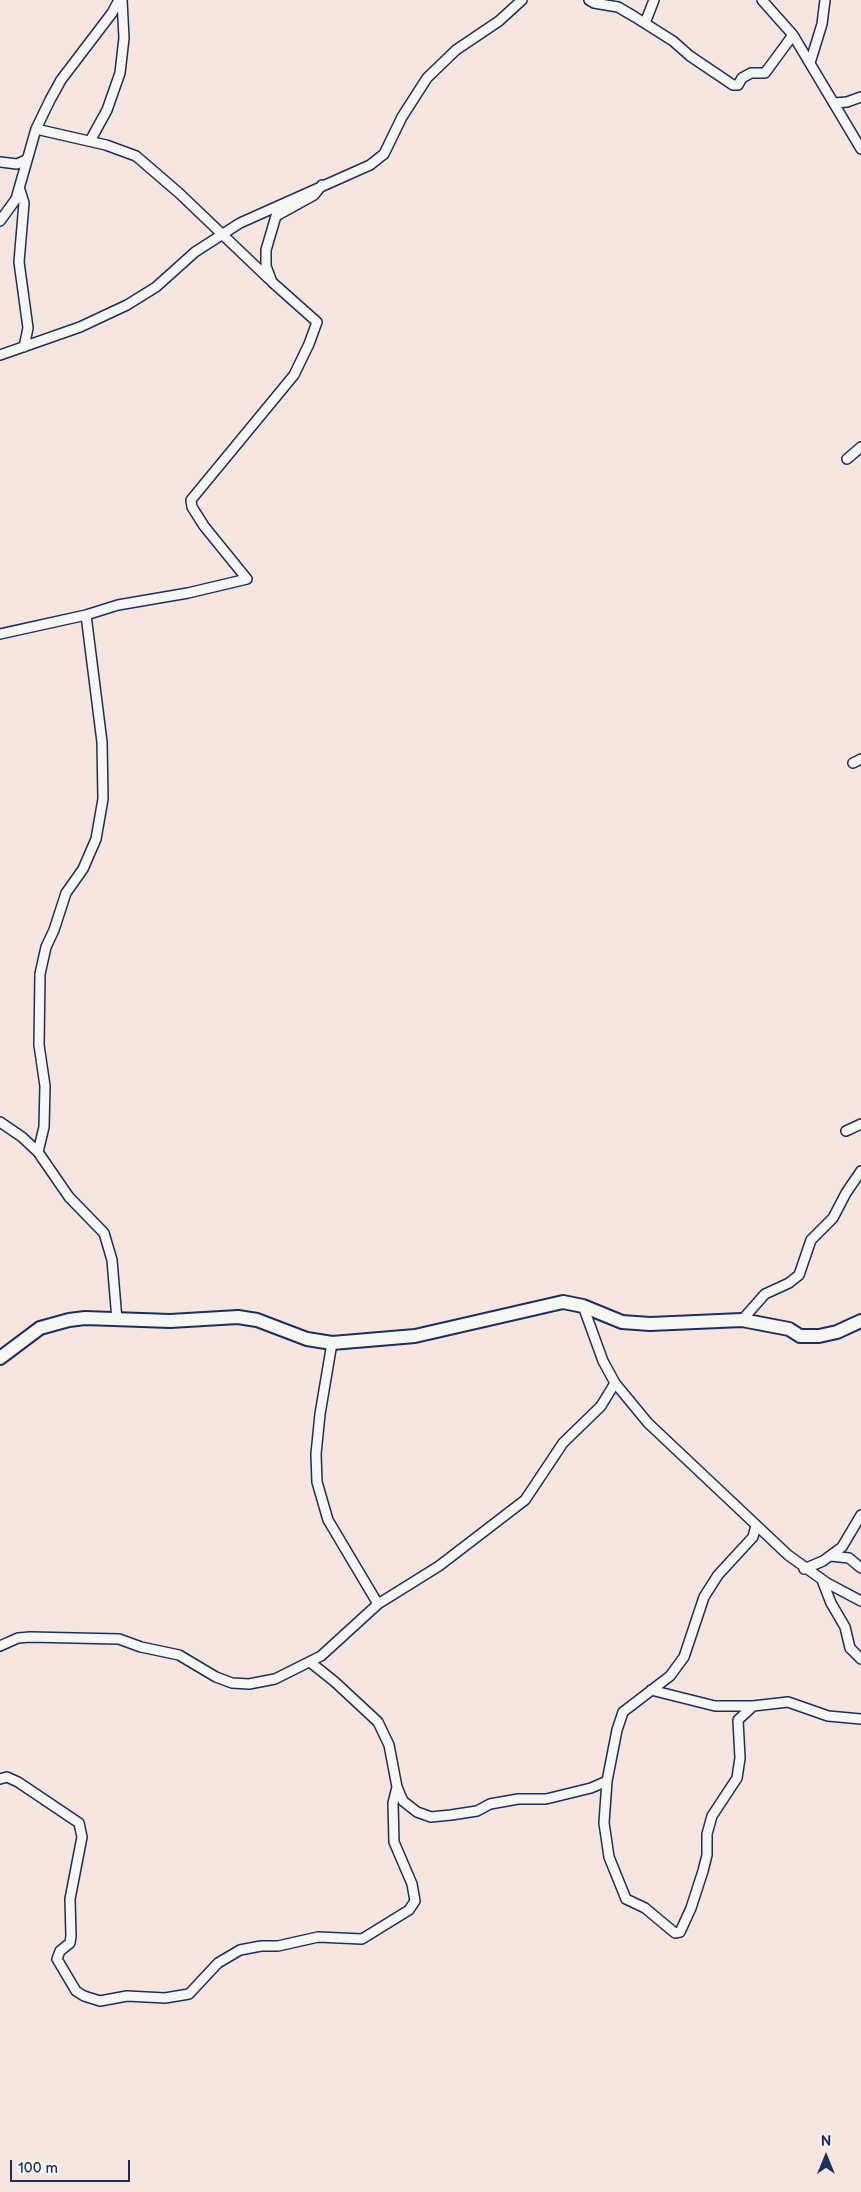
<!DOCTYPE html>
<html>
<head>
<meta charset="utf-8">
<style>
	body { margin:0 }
	#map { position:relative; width:861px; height:2192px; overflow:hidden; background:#f7e5df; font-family:"Balsamiq Sans",sans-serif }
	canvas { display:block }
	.north { position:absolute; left:801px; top:2132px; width:50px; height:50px; -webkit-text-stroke:4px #f6f6f2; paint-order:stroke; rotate:0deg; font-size:14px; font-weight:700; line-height:20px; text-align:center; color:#1b2f5e }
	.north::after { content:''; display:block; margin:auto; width:18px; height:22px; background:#1b2f5e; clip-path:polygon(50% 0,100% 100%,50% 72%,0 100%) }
	.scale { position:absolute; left:10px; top:2160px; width:120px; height:22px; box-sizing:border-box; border:2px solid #1b2f5e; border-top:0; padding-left:6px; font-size:15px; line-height:18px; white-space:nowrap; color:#1b2f5e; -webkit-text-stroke:4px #f6f6f2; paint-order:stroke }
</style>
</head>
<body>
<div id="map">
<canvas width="861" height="2192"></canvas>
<div class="north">N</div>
<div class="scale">100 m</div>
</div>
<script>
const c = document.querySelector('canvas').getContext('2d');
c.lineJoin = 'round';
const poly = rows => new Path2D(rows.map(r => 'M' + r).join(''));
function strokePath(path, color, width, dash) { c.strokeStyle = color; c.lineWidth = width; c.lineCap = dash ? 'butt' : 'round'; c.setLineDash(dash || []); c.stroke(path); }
const street = poly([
	[589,0,594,3,618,7,635,17,673,41,690,56,733,85,738,85,742,78,751,73,765,73,793,35],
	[762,0,793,35,861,149],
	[645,23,654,0],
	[810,63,822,24,825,0],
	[834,103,847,102,861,97],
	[36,129,106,145,136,156,179,193,269,279],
	[90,141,107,110,120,73,124,38,122,0],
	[0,162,17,164,26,160,28,157],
	[20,190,24,203,19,262,28,328,24,347],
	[0,221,16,199,36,129,50,100,61,80,112,13,119,0],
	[0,355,80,327,127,305,156,287,195,252,240,223,370,165,384,154,402,117,427,78,456,50,499,21,522,0],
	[847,459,861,447],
	[0,634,86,615,118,605,188,593,247,579,204,526,192,507,191,500,294,375,309,344,317,322,272,282,266,266,266,250,276,216,314,195,322,185],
	[853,763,861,759],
	[0,1122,22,1137,38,1152,69,1197,104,1233,112,1260,117,1320],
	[846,1131,861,1124],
	[38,1152,44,1127,45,1086,39,1045,40,974,46,947,54,930,66,893,83,869,96,839,103,799,102,742,86,615],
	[583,1306,603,1361,615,1383,648,1423,788,1555,827,1583,861,1601],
	[742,1320,765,1294,789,1283,799,1275,811,1240,833,1218,846,1193,861,1171],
	[332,1343,320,1414,316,1454,317,1482,328,1520,378,1604],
	[831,1556,849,1558,861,1568],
	[804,1569,823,1561,842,1547,861,1515],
	[822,1580,831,1603,845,1627,850,1648,861,1659],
	[0,1646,18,1638,30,1637,119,1639,141,1647,179,1655,216,1677,232,1683,249,1684,275,1679,321,1656,378,1604,439,1566,525,1500,563,1443,601,1406,615,1383],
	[310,1662,335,1682,378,1722,389,1745,397,1787,403,1801,417,1812,431,1817,451,1815,477,1811,490,1804,518,1799,546,1799,591,1788,607,1781],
	[651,1690,715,1706,753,1706,788,1702,828,1716,861,1719],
	[753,1706,738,1720,740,1758,737,1778,712,1816,707,1834,707,1855,703,1871,691,1908,680,1932,675,1933,645,1908,626,1899,609,1857,604,1823,607,1781,617,1730,623,1712,670,1676,684,1657,704,1597,718,1575,753,1537,756,1525],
	[0,1779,7,1777,18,1782,79,1823,82,1837,70,1899,71,1936,70,1943,60,1951,57,1959,76,1991,84,1996,100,2001,127,1996,165,1998,189,1994,218,1963,240,1950,261,1946,278,1946,318,1937,362,1939,409,1910,415,1901,412,1884,394,1842,393,1803,397,1787]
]);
const secondary = poly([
	[0,1358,40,1328,69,1320,85,1318,170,1321,238,1317,257,1320,307,1339,332,1343,415,1336,563,1302,583,1306,622,1322,650,1324,742,1320,789,1329,800,1336,819,1336,837,1332,861,1321]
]);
strokePath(street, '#1b2f5e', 12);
strokePath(secondary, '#1b2f5e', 16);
strokePath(street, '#f6f6f2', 9);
strokePath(secondary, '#f6f6f2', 12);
</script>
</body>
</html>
